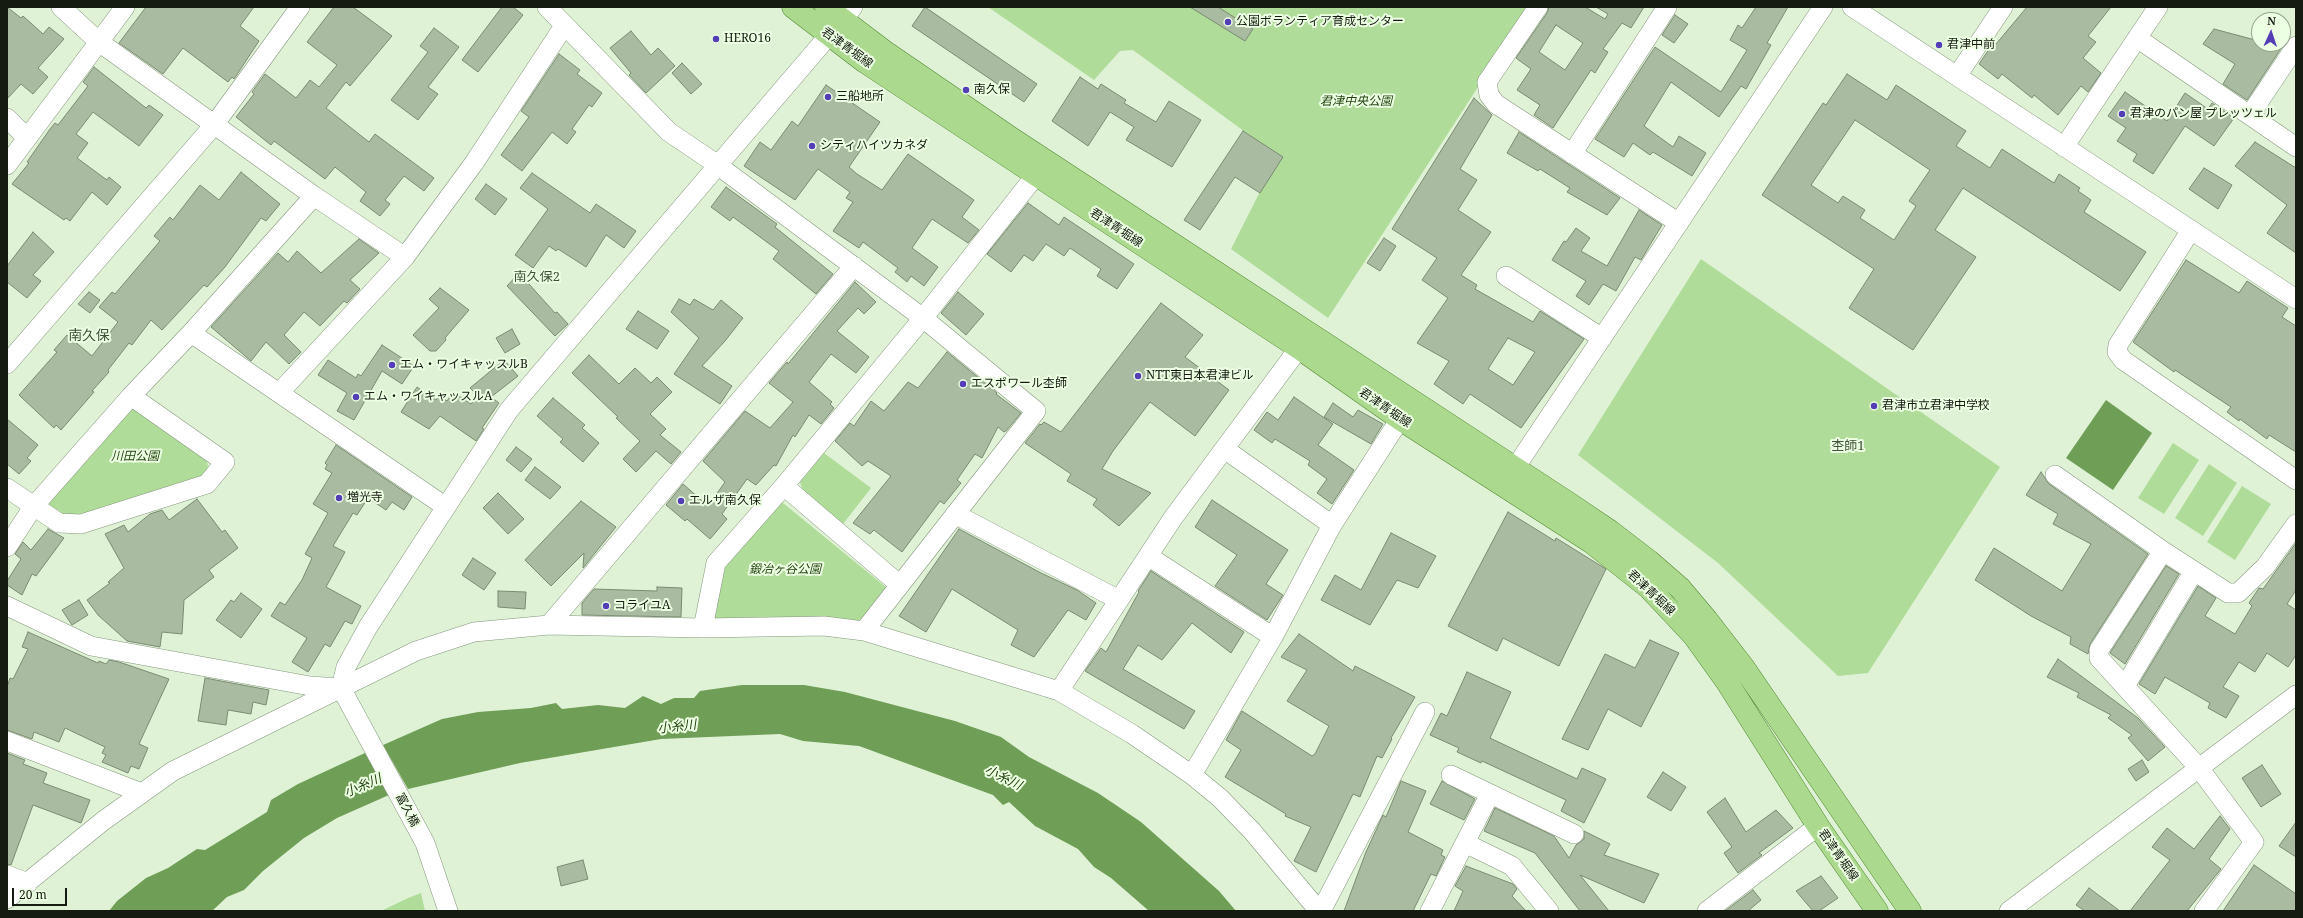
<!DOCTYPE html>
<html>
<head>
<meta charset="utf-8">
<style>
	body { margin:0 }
	#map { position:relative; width:2303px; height:918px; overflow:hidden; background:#dff2d6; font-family:"Noto Serif",serif }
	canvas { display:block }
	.frame { position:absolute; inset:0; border:8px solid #151b11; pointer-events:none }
	.north { position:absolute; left:2251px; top:12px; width:40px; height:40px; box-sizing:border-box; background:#ecffe3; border:1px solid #96a48f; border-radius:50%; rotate:3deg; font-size:11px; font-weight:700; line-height:16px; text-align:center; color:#151b11 }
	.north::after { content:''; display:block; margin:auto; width:14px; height:18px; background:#543eb6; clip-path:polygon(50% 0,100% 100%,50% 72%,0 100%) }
	.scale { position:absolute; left:12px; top:888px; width:55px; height:18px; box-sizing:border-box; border:2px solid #151b11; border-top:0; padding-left:5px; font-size:12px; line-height:14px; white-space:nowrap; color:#151b11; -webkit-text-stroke:3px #ecffe3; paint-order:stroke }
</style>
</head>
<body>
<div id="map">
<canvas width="2303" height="918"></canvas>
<div class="frame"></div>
<div class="north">N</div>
<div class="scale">20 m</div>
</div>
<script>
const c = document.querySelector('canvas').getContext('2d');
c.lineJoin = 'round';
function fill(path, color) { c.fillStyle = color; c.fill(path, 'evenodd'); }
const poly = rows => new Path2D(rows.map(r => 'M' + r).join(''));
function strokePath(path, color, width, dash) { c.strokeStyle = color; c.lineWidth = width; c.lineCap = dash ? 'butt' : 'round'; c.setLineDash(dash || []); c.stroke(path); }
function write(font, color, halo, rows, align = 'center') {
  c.font = font + ' "Noto Serif","Noto Sans JP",serif'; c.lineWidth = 4; c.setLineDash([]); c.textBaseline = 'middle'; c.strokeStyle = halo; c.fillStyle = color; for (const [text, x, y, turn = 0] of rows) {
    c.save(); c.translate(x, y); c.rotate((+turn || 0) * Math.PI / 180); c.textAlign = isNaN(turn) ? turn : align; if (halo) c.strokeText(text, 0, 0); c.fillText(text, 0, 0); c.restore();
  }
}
fill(poly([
	[988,7,1530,7,1328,318,1231,249,1278,156,1133,50,1120,51,1094,80],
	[1701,259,2000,467,1868,673,1838,676,1718,563,1578,455],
	[132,407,207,461,208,467,202,476,83,515,60,518,49,505,48,501],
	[2173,443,2199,460,2164,514,2138,498],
	[824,453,871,488,843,524,803,491,800,482],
	[2209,464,2237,483,2203,536,2175,518],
	[2242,486,2271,504,2235,560,2207,542],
	[783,503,887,588,865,620,852,623,718,622,712,613,719,570,779,504],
	[421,893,425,911,381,911,408,898]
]), '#b0dc9a');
fill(poly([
	[2106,400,2152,433,2113,490,2066,458],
	[742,685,804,685,845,692,955,721,1001,737,1029,757,1098,793,1141,822,1219,891,1236,911,1149,911,1111,878,1094,867,1078,849,1035,826,1009,802,1003,805,993,795,859,746,803,741,780,734,661,739,520,763,408,789,383,745,442,719,478,712,531,708,556,703,562,709,598,705,625,708,643,696,661,704,674,698,694,698,700,691],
	[365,753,389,795,337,818,304,838,263,871,244,890,227,897,212,911,109,911,117,901,146,878,168,868,197,849,205,850,267,812,271,800,298,784]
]), '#6f9e56');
const building = poly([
	[7,7,21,18,23,16,43,34,49,27,64,39,38,68,48,77,33,94,21,84,7,99,7,7],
	[146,7,254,7,240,26,259,41,234,79,232,77,228,82,183,48,163,74,119,43,146,7],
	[334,7,353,7,392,36,350,86,346,82,326,108,369,142,375,134,434,178,424,191,404,176,385,200,390,204,380,216,360,201,366,192,335,167,325,179,274,141,271,145,236,117,254,94,252,92,265,74,296,98,310,80,319,87,337,65,307,42,334,7],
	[502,7,513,7,523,15,478,72,462,60,502,7],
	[925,7,1037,84,1024,102,912,26,925,7],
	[1190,7,1218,7,1253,29,1245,41,1190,7],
	[1549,7,1585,7,1605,19,1608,14,1596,7,1644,7,1631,28,1622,23,1603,49,1608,52,1595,73,1591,70,1553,128,1534,115,1540,105,1517,90,1531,69,1516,58,1547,13,1549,7],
	[1556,25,1583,43,1565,70,1539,52,1556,25],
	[1756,7,1788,7,1767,43,1771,45,1746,89,1741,86,1719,117,1671,82,1644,126,1673,147,1679,136,1706,153,1692,176,1653,152,1650,155,1633,143,1624,157,1595,139,1655,47,1721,92,1747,50,1730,40,1738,25,1742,28,1756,7],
	[2027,7,2111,7,2088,36,2096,42,2083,58,2101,73,2088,92,2081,86,2058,115,2034,95,2032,98,2002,74,1998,79,1979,64,1994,42,1996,44,2027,7],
	[1675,15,1688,24,1674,43,1662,35,1675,15],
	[434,28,459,47,428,87,438,94,418,120,391,100,428,52,420,46,434,28],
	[2214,29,2259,41,2259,44,2282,47,2247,100,2223,84,2235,64,2203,44,2214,29],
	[631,31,651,55,658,48,675,66,646,93,629,75,631,73,610,48,631,31],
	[559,54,580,70,577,74,602,93,592,107,589,105,572,129,576,132,567,144,552,132,522,171,501,155,529,117,521,111,559,54],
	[682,63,702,84,691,94,672,73,682,63],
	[94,67,146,108,149,105,163,115,139,146,93,112,76,134,88,143,77,158,107,180,109,177,121,187,107,205,92,192,70,221,66,218,64,220,12,184,29,163,27,162,50,129,55,123,58,125,88,86,83,82,94,67],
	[1847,74,1887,100,1896,85,1966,131,1956,146,1990,168,2002,149,2054,183,2059,174,2080,188,2078,191,2091,200,2084,212,2146,252,2120,291,1963,188,1935,230,1976,257,1913,350,1849,308,1874,269,1762,195,1823,103,1826,105,1847,74],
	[1855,120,1930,170,1909,201,1916,206,1894,240,1860,218,1865,210,1843,196,1838,203,1811,185,1855,120],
	[1080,77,1098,89,1101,84,1126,100,1124,103,1156,122,1169,101,1201,120,1172,167,1126,140,1134,127,1110,112,1088,146,1052,121,1080,77],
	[826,85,880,122,849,167,857,174,882,190,908,154,974,200,962,217,979,230,968,243,932,219,912,248,938,267,924,286,911,276,907,282,895,272,898,268,863,242,859,248,833,231,853,202,846,198,850,192,818,169,795,200,744,166,760,142,771,150,792,121,798,126,826,85],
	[2125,92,2167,121,2185,93,2208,109,2212,103,2234,118,2214,146,2185,126,2153,174,2133,161,2137,154,2117,141,2126,128,2108,116,2125,92],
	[1474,98,1492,115,1460,169,1477,180,1458,210,1491,232,1461,275,1477,285,1475,289,1533,322,1540,311,1584,339,1521,428,1470,394,1463,404,1434,384,1449,361,1417,343,1448,298,1422,280,1437,258,1392,229,1474,98],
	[1508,338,1535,352,1513,385,1488,369,1508,338],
	[1243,131,1283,157,1260,193,1235,177,1200,230,1184,220,1243,131],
	[1519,132,1620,198,1607,215,1567,192,1570,188,1540,169,1538,171,1507,153,1519,132],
	[2255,142,2296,168,2296,253,2267,233,2287,205,2235,166,2255,142],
	[2204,168,2232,185,2218,209,2189,189,2204,168],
	[241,172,280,204,266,221,261,218,225,267,207,287,204,285,162,330,151,320,132,345,129,343,108,370,109,372,92,391,94,392,61,430,56,425,54,428,19,395,57,352,54,350,67,335,92,356,118,322,99,307,112,292,115,294,160,241,154,236,170,217,173,220,200,185,219,200,241,172],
	[532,173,590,213,596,204,636,231,624,248,606,235,586,267,558,249,556,251,549,246,533,268,515,255,548,209,520,188,532,173],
	[486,184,507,199,495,215,475,199,486,184],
	[726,187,777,224,775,227,833,274,816,294,773,259,779,251,733,217,730,221,711,207,726,187],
	[1028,203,1059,225,1064,217,1134,264,1117,289,1097,276,1101,269,1070,248,1064,256,1046,244,1033,261,1024,255,1011,272,987,254,1028,203],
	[1639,210,1662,225,1641,260,1635,257,1616,291,1603,284,1589,305,1576,296,1586,281,1552,260,1564,241,1566,242,1576,228,1590,238,1581,251,1607,266,1639,210],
	[33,232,54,252,33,275,41,281,27,298,7,282,7,266,33,232],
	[1384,238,1396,246,1380,271,1367,263,1384,238],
	[359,239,379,253,350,280,360,289,347,303,344,301,320,326,304,312,284,335,301,352,289,364,266,342,251,361,211,327,278,253,288,262,297,251,321,273,359,239],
	[2186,260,2239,293,2247,281,2288,308,2282,317,2296,326,2296,452,2269,435,2267,439,2240,419,2239,421,2227,412,2231,407,2175,370,2174,372,2133,342,2186,260],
	[519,273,555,313,557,312,568,324,555,336,507,286,519,273],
	[855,282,876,302,864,314,858,308,837,331,869,357,856,373,831,354,809,382,832,402,830,404,834,408,821,424,809,415,795,437,793,435,776,466,774,465,756,485,747,479,722,514,727,519,710,539,687,519,685,521,666,505,683,484,708,506,725,482,703,461,745,411,770,428,793,402,769,383,787,362,788,364,855,282],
	[440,288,469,310,445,338,446,340,436,351,430,351,413,335,439,308,429,299,440,288],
	[89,292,100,300,90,313,78,304,89,292],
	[958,292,984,314,966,335,941,313,958,292],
	[679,299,690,305,694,299,713,310,721,300,743,318,725,341,702,366,732,386,720,404,674,374,699,338,671,312,679,299],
	[1161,303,1203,335,1185,357,1229,390,1195,436,1150,402,1113,451,1102,469,1151,493,1119,526,1093,505,1097,499,1067,481,1071,474,1025,443,1040,424,1041,425,1044,422,1061,432,1161,303],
	[638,311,669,331,657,349,626,329,638,311],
	[512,329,520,344,505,353,496,338,512,329],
	[382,345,414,366,402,384,382,371,354,420,337,411,347,393,318,375,328,360,356,378,358,374,361,376,382,345],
	[947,352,997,393,996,394,1021,413,1006,431,1004,432,998,427,982,458,975,454,957,480,961,483,944,504,940,501,902,552,874,530,870,534,853,523,891,476,868,461,862,466,835,441,850,423,854,426,871,401,884,411,908,382,918,388,947,352],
	[589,355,619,384,635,368,651,383,657,377,672,392,650,414,666,429,660,435,681,452,671,464,656,451,636,472,623,459,640,441,616,418,618,417,572,373,589,355],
	[504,360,518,376,491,397,499,403,482,428,484,429,476,441,440,416,429,429,401,412,417,387,436,400,439,396,447,401,453,392,471,404,478,396,470,388,504,360],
	[1294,397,1333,424,1318,445,1354,470,1332,504,1317,493,1327,479,1308,465,1310,461,1275,439,1272,443,1254,430,1267,412,1278,420,1294,397],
	[553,398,585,425,582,428,599,443,583,462,560,442,563,439,537,416,553,398],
	[1333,403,1353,417,1358,410,1383,424,1371,444,1324,417,1333,403],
	[7,419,38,445,27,458,31,461,19,474,7,464,7,419],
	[336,445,412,497,404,510,392,502,386,510,368,498,357,515,353,513,333,546,345,552,326,587,361,606,352,624,345,621,330,647,325,644,308,672,292,662,307,638,271,616,280,602,285,605,302,580,312,558,305,554,328,513,313,504,332,473,325,469,327,465,325,463,336,445],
	[516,447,532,459,521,472,506,460,516,447],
	[535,467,561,487,550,499,525,480,535,467],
	[2041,472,2049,484,2148,554,2090,644,2088,654,2070,644,2071,637,2031,616,1975,580,1994,548,2062,591,2091,544,2053,524,2058,514,2026,495,2041,472],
	[498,493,524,519,508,534,483,508,498,493],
	[197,499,222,532,225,530,238,548,209,570,214,577,184,600,182,634,162,632,160,647,127,641,98,615,87,600,110,583,108,582,124,568,105,534,124,525,128,532,150,514,162,510,169,520,197,499],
	[1212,500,1288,550,1266,584,1283,595,1267,620,1215,586,1237,555,1195,527,1212,500],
	[581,501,616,527,583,568,584,553,551,586,525,560,581,501],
	[1508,512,1555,541,1556,538,1606,569,1559,666,1503,638,1497,651,1448,626,1508,512],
	[48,529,64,538,36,576,32,574,22,595,7,585,7,581,21,559,15,554,23,542,31,550,48,529],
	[959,529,1041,573,1077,590,1096,603,1086,620,1068,610,1034,657,1011,645,1018,630,952,589,926,632,899,616,959,529],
	[1391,533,1436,556,1418,588,1397,580,1370,625,1321,600,1335,575,1361,590,1391,533],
	[2296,543,2296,590,2287,604,2296,610,2296,655,2288,667,2267,653,2255,672,2239,662,2223,687,2239,696,2226,718,2208,708,2210,703,2165,677,2155,694,2139,684,2198,586,2216,598,2205,616,2235,634,2252,606,2249,603,2259,588,2263,589,2296,543],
	[473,558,496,573,484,590,462,575,473,558],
	[2166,566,2179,574,2125,664,2110,653,2166,566],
	[1151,571,1244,632,1231,653,1192,623,1162,660,1138,645,1123,669,1195,711,1184,729,1085,671,1101,648,1106,652,1139,592,1138,591,1151,571],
	[657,587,682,588,681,617,582,615,582,603,594,589,657,591,657,587],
	[498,591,526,592,525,609,498,607,498,591],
	[241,593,262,609,241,638,216,620,231,600,234,602,241,593],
	[79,600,88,615,72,625,62,610,79,600],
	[28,632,98,663,99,661,106,664,109,660,119,662,169,679,139,744,148,748,139,769,131,766,128,773,102,762,106,755,102,753,105,747,65,728,59,742,34,732,32,739,7,730,7,687,10,678,13,679,28,649,22,647,28,632],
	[1299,634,1353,671,1355,666,1415,697,1391,738,1392,739,1382,758,1377,756,1360,797,1353,794,1316,872,1294,861,1311,827,1285,816,1286,814,1225,777,1241,750,1226,740,1242,711,1312,756,1315,754,1329,726,1287,701,1307,670,1281,657,1299,634],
	[1650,640,1679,653,1641,727,1608,709,1588,750,1562,739,1605,654,1635,668,1650,640],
	[2058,659,2138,718,2165,747,2148,761,2128,738,2132,735,2108,718,2111,715,2077,697,2079,693,2047,677,2058,659],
	[1467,672,1511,692,1490,738,1492,739,1577,779,1582,768,1606,779,1584,823,1561,811,1566,800,1482,761,1481,763,1457,752,1459,748,1430,735,1441,713,1447,716,1467,672],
	[205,678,269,690,266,705,253,702,251,714,228,710,226,725,198,721,205,678],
	[7,753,25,760,23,764,47,773,43,783,90,800,81,823,33,805,11,865,7,864,7,753],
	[2142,760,2149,772,2136,781,2128,769,2142,760],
	[2262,765,2281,794,2261,807,2242,778,2262,765],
	[1663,772,1686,787,1671,811,1647,797,1663,772],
	[1401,781,1426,791,1408,832,1443,850,1441,855,1445,857,1436,876,1431,874,1413,911,1344,911,1366,852,1383,815,1386,817,1401,781],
	[1442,781,1475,799,1464,820,1430,804,1442,781],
	[1725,798,1746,832,1776,810,1793,828,1759,853,1762,855,1738,873,1724,853,1732,847,1707,812,1725,798],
	[1495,808,1554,836,1569,858,1576,845,1584,839,1584,831,1610,844,1604,855,1659,874,1644,903,1580,875,1609,911,1580,911,1535,853,1484,831,1495,808],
	[2220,816,2230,829,2209,859,2221,869,2187,911,2130,911,2170,860,2152,847,2167,828,2194,849,2220,816],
	[2296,822,2296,857,2279,846,2296,822],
	[583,860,588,879,561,886,557,867,583,860],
	[2254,865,2296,894,2296,911,2223,911,2254,865],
	[1466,866,1513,884,1517,889,1512,896,1526,911,1454,911,1463,891,1455,886,1466,866],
	[1821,876,1838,898,1819,911,1813,911,1796,891,1821,876],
	[2089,888,2120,911,2085,911,2076,905,2089,888],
	[1753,890,1761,900,1748,911,1725,911,1753,890]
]);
fill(building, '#a9bba0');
strokePath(building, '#7a8b72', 1);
const minor = poly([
	[61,7,99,42,314,196,405,257],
	[547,7,669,132,712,161,923,318,1036,411,864,631],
	[1538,7,1487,82,1489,95,1496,104,1679,223],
	[1852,7,2296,299],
	[2137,38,2296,147],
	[1957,76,2003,7],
	[2250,115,2296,46],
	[7,118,27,138],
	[2064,147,2158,7],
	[1572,154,1667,7],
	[7,165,125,7],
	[2191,230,2118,345,2117,352,2123,360,2296,480],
	[1506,276,1602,338],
	[191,333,446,507],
	[7,364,214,125,300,7],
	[279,393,405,257,474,163,564,26],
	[1226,450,1332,525],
	[1515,468,1823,7],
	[2055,475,2163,551,2228,593,2238,593,2265,567,2296,524],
	[784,486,900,585],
	[7,488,59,523,81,524,207,484,225,462,131,396],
	[955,514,1119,600],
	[7,547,33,507,131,396,191,333,314,196],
	[2163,551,2099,650,2099,658,2199,768,2254,842,2204,911],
	[1148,556,1273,637],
	[7,606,91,646,310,686,340,688],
	[549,625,854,266],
	[703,628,716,563,784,486,923,318,1036,175],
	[2125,686,2194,571],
	[1059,691,1173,518,1299,348],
	[7,741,142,793],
	[1192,775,1273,637,1332,525,1400,419],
	[1451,775,1574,834],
	[1465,843,1512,866,1549,911],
	[7,875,28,883],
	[7,899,103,821,173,771,416,651,474,632,549,625,703,628,824,626,864,631,1059,691,1132,734,1192,775,1220,798,1252,831,1319,911],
	[448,911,425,843,341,688,346,667,368,627,509,410,853,7],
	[1321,911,1425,712],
	[1430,911,1490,794],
	[1707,911,1818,826],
	[2009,911,2296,695]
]);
const major = poly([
	[793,7,865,62,1299,348,1400,419,1591,542,1648,587,1694,636,1727,682,1818,826,1877,911],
	[826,7,884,51,1011,138,1570,504,1610,531,1649,561,1680,588,1707,620,1744,668,1910,911]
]);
strokePath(minor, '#86977d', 20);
strokePath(major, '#528731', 23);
strokePath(minor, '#fff', 19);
strokePath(major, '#abda8e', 22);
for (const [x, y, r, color] of [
	[1228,22,4,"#543eb6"],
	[716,39,4,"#543eb6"],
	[1939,45,4,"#543eb6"],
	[966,90,4,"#543eb6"],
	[828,97,4,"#543eb6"],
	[2122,114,4,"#543eb6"],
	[812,146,4,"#543eb6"],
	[392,365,4,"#543eb6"],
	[1138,376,4,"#543eb6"],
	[963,384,4,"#543eb6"],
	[356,397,4,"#543eb6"],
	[1874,406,4,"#543eb6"],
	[339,498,4,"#543eb6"],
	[681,501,4,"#543eb6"],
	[606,606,4,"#543eb6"]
]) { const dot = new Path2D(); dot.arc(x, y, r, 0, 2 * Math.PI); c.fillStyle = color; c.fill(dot); strokePath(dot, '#ecffe3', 1.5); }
write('12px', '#151b11', '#ecffe3', [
	["公園ボランティア育成センター",1236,22],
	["HERO16",724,39],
	["君津中前",1947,45],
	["南久保",974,90],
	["三船地所",836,97],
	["君津のパン屋 プレッツェル",2130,114],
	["シティハイツカネダ",820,146],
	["エム・ワイキャッスルB",400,365],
	["NTT東日本君津ビル",1146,376],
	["エスポワール杢師",971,384],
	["エム・ワイキャッスルA",364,397],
	["君津市立君津中学校",1882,406],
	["増光寺",347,498],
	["エルザ南久保",689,501],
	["コライユA",614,606]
], 'left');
write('12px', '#151b11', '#ecffe3', [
	["君津青堀線",847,48,36],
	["君津青堀線",1116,228,33],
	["君津青堀線",1385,408,34],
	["君津青堀線",1651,593,43],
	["富久橋",407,810,62],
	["君津青堀線",1838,855,55]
]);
write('italic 12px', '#274613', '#ecffe3', [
	["君津中央公園",1356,102],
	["川田公園",135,457],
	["鍛冶ヶ谷公園",785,570]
]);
write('13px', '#42513a', '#ecffe3', [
	["南久保2",537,277],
	["杢師1",1848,446]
]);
write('italic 13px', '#1f3e09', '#ecffe3', [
	["小糸川",677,727,-6],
	["小糸川",1003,778,26],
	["小糸川",363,786,-23]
]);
write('14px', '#42513a', '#ecffe3', [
	["南久保",89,336]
]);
</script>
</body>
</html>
